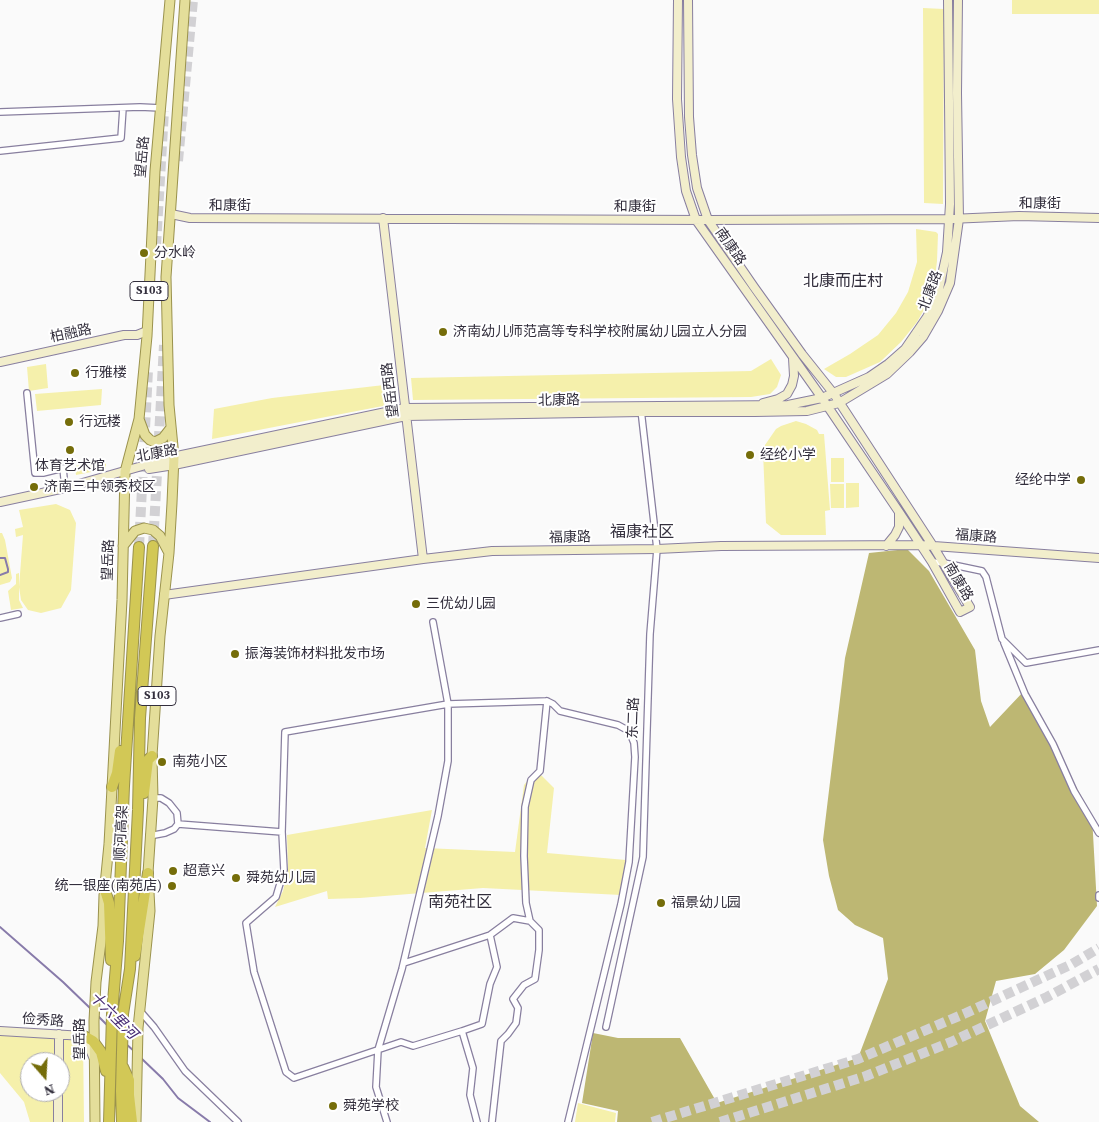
<!DOCTYPE html>
<html>
<head>
<meta charset="utf-8">
<style>
	body { margin:0 }
	#map { position:relative; width:1099px; height:1122px; overflow:hidden; background:#fafafa; font-family:"Source Serif 4",serif }
	canvas { display:block }
	.north { position:absolute; left:20px; top:1052px; width:50px; height:50px; box-sizing:border-box; background:#fff; border:1px solid #adacb1; border-radius:50%; rotate:161deg; font-size:14px; font-weight:700; line-height:20px; text-align:center; color:#332f3d }
	.north::after { content:''; display:block; margin:auto; width:18px; height:22px; background:#756d0a; clip-path:polygon(50% 0,100% 100%,50% 72%,0 100%) }
</style>
</head>
<body>
<div id="map">
<canvas width="1099" height="1122"></canvas>
<div class="north">N</div>
</div>
<script>
const c = document.querySelector('canvas').getContext('2d');
c.lineJoin = 'round';
function fill(path, color) { c.fillStyle = color; c.fill(path, 'evenodd'); }
const poly = rows => new Path2D(rows.map(r => 'M' + r).join(''));
function strokePath(path, color, width, dash) { c.strokeStyle = color; c.lineWidth = width; c.lineCap = dash ? 'butt' : 'round'; c.setLineDash(dash || []); c.stroke(path); }
function write(font, color, halo, rows, align = 'center') {
  c.font = font + ' "Source Serif 4","Noto Sans SC",serif'; c.lineWidth = 4; c.setLineDash([]); c.textBaseline = 'middle'; c.strokeStyle = halo; c.fillStyle = color; for (const [text, x, y, turn = 0] of rows) {
    c.save(); c.translate(x, y); c.rotate((+turn || 0) * Math.PI / 180); c.textAlign = isNaN(turn) ? turn : align; if (halo) c.strokeText(text, 0, 0); c.fillText(text, 0, 0); c.restore();
  }
}
fill(poly([
	[1012,0,1099,0,1099,14,1012,14],
	[923,8,944,9,943,204,924,203],
	[916,229,936,232,938,234,937,261,933,294,917,322,901,342,880,362,846,377,836,377,824,369,850,354,878,335,896,313,908,292,917,262],
	[771,359,781,375,777,387,770,394,751,397,413,400,411,378,751,371],
	[46,364,48,388,29,391,27,367],
	[384,385,388,405,212,439,214,409,272,398],
	[102,389,101,405,37,411,35,394],
	[796,421,806,424,817,430,819,434,824,434,830,510,825,511,826,535,781,535,766,523,763,452,765,445,776,429,781,426],
	[831,458,844,458,844,482,831,482],
	[106,461,106,469,76,475,75,466],
	[846,483,859,483,859,507,846,508],
	[830,484,844,484,844,508,831,508],
	[56,504,70,510,76,523,71,590,61,608,41,613,28,610,21,600,19,587,23,535,16,537,15,529,23,527,19,510],
	[0,533,2,533,5,540,12,578,10,582,0,585],
	[19,573,19,600,23,608,11,610,8,591,16,584,16,574],
	[536,770,554,788,547,853,626,860,621,895,483,888,360,898,328,899,327,891,275,907,283,891,288,870,287,835,432,810,425,848,515,852,524,785],
	[0,1035,83,1038,84,1122,30,1122,24,1102,0,1073],
	[30,1062,60,1062,60,1092,30,1092],
	[578,1103,616,1113,615,1122,575,1122]
]), '#f5f0ab');
fill(poly([
	[907,549,929,571,975,650,981,701,990,727,1024,691,1092,816,1097,906,1064,950,1035,974,996,981,985,1021,1020,1106,1039,1122,617,1122,618,1111,582,1103,593,1033,618,1038,680,1038,717,1103,858,1058,888,979,883,938,855,925,838,910,829,876,823,840,845,658,869,553]
]), '#bdb773');
strokePath(poly([
	[0,558,5,558,8,569,8,572,0,575],
	[0,927,63,982,91,1009],
	[98,1016,107,1025],
	[126,1044,134,1051],
	[141,1058,163,1079,178,1098,210,1122]
]), '#887baa', 2);
strokePath(poly([
	[178,161,193,0],
	[156,246,164,111],
	[153,546,164,345],
	[139,547,148,370],
	[652,1122,858,1059,966,1013,1072,964,1099,948],
	[720,1122,866,1076,951,1042,1047,997,1099,969]
]), '#d2d1d4', 10, [10, 5]);
const street = poly([
	[0,112,140,107,161,108],
	[0,151,121,138,123,108],
	[27,393,35,473,43,473,63,468,65,488],
	[932,562,944,563,982,571,986,577,1002,639,1026,663,1099,650],
	[0,618,18,614],
	[433,622,448,704,547,701,540,771,531,780,525,807,524,856,526,903,530,921,539,930,539,950,535,979,524,985,513,999,518,1008,516,1023,508,1034,501,1041,492,1122],
	[1004,643,1025,694,1053,744,1074,791,1099,833],
	[547,701,553,704,560,711,618,725,629,731,634,743,635,757,629,862,621,904,568,1122],
	[178,824,282,832,285,732,448,704,448,761,438,816,402,969,378,1050,376,1087,387,1122],
	[282,832,284,870,276,897,246,923,254,972,286,1072,294,1078,401,1042,413,1046,462,1031],
	[149,836,165,833,174,829,178,824,177,813,169,803,161,798,153,798],
	[1099,895,1099,898],
	[404,963,490,935],
	[140,1011,154,1027,185,1071,238,1122],
	[606,1027,643,857,650,634,657,549,641,410],
	[477,1122,470,1095,473,1068,462,1031,482,1024,490,984,497,967,490,935,513,918,530,921]
]);
const secondary = poly([
	[678,0,677,99,681,157,686,191,696,220,822,398,899,512,932,562,960,612,970,607,933,546,834,394,802,354,754,287,708,220,697,188,692,155,689,117,688,0],
	[171,214,190,218,708,220,950,219,1019,216,1099,218],
	[383,218,423,559],
	[0,362,124,335,137,335,147,331],
	[763,403,778,399,787,394,792,385,794,376,793,358],
	[149,469,174,465,406,416,642,412,755,412,807,411,839,403,887,374,910,352,923,337,938,311,950,283,959,219,957,93,958,0],
	[0,502,65,488,177,456,405,408,788,405,822,398,869,377,888,364,905,349,927,317,937,298,947,252,950,204,948,0],
	[886,546,895,535,899,527,899,513],
	[164,595,423,559,492,551,657,549,721,546,920,545,1099,558],
	[0,1031,84,1036],
	[84,1036,94,1059],
	[59,1062,59,1034],
	[58,1122,58,1092]
]);
const primary = poly([
	[139,419,145,435,150,440,155,442,163,438,170,429],
	[123,546,135,531,144,528,153,530,160,536,169,553],
	[95,1122,94,1021,96,982,103,926,104,895,109,844,122,600,125,472,139,419,147,336,155,171,170,0],
	[136,1122,138,1028,150,911,148,873,153,798,152,756,160,636,169,553,172,503,174,457,169,405,166,277,185,0]
]);
const highway = poly([
	[112,787,117,773,120,751],
	[144,793,148,760,152,756],
	[105,890,109,903,111,960],
	[135,956,148,873],
	[84,1036,93,1041,101,1052,106,1071],
	[123,1067,129,1080,129,1095,132,1122],
	[109,1122,112,1014,118,941,124,786,139,547],
	[122,1122,121,1091,123,1014,130,969,138,810,140,718,153,546]
]);
strokePath(street, '#887f9f', 8);
strokePath(secondary, '#887f9f', 10);
strokePath(primary, '#9a924d', 11);
strokePath(highway, '#9a924d', 12);
strokePath(street, '#fff', 5.5);
strokePath(secondary, '#f2eecc', 8);
strokePath(primary, '#e4de9a', 9);
strokePath(highway, '#d2c856', 10);
for (const [x, y, r, color] of [
	[144,253,5,"#756d0a"],
	[443,332,5,"#756d0a"],
	[75,373,5,"#756d0a"],
	[69,422,5,"#756d0a"],
	[70,450,5,"#756d0a"],
	[750,455,5,"#756d0a"],
	[1081,480,5,"#756d0a"],
	[34,487,5,"#756d0a"],
	[416,604,5,"#756d0a"],
	[235,654,5,"#756d0a"],
	[162,762,5,"#756d0a"],
	[173,871,5,"#756d0a"],
	[236,878,5,"#756d0a"],
	[172,886,5,"#756d0a"],
	[661,903,5,"#756d0a"],
	[333,1106,5,"#756d0a"]
]) { const dot = new Path2D(); dot.arc(x, y, r, 0, 2 * Math.PI); c.fillStyle = color; c.fill(dot); strokePath(dot, '#fff', 2); }
for (const [x, y, w] of [
	[149,291,38],
	[157,696,38]
]) { const box = new Path2D(); box.roundRect(x - w / 2, y - 9.5, w, 19, 4); c.fillStyle = '#fff'; c.fill(box); strokePath(box, '#332f3d', 1); }
write('bold 12px', '#332f3d', null, [
	["S103",149,291],
	["S103",157,696]
]);
write('14px', '#332f3d', '#fff', [
	["望岳路",143,157,-85],
	["和康街",1040,204],
	["和康街",230,206],
	["和康街",635,207],
	["南康路",730,247,55],
	["北康路",931,291,-69],
	["柏融路",71,334,-12],
	["望岳西路",391,390,-97],
	["北康路",559,401,-1],
	["北康路",157,454,-10],
	["福康路",976,537,4],
	["福康路",570,538,-1],
	["望岳路",109,560,-88],
	["南康路",958,582,59],
	["东二路",634,718,-88],
	["顺河高架",122,833,-87],
	["俭秀路",43,1021,4],
	["望岳路",80,1039,-90]
]);
write('14px', '#332f3d', '#fff', [
	["分水岭",154,253],
	["济南幼儿师范高等专科学校附属幼儿园立人分园",453,332],
	["行雅楼",85,373],
	["行远楼",79,422],
	["经纶小学",760,455],
	["体育艺术馆",70,466,"center"],
	["经纶中学",1071,480,"right"],
	["济南三中领秀校区",44,487],
	["三优幼儿园",426,604],
	["振海装饰材料批发市场",245,654],
	["南苑小区",172,762],
	["超意兴",183,871],
	["舜苑幼儿园",246,878],
	["统一银座(南苑店)",162,886,"right"],
	["福景幼儿园",671,903],
	["舜苑学校",343,1106]
], 'left');
write('italic 15px', '#452972', '#fff', [
	["十六里河",113,1016,45]
]);
write('16px', '#332f3d', '#fff', [
	["北康而庄村",843,282],
	["福康社区",642,533],
	["南苑社区",460,903]
]);
</script>
</body>
</html>
